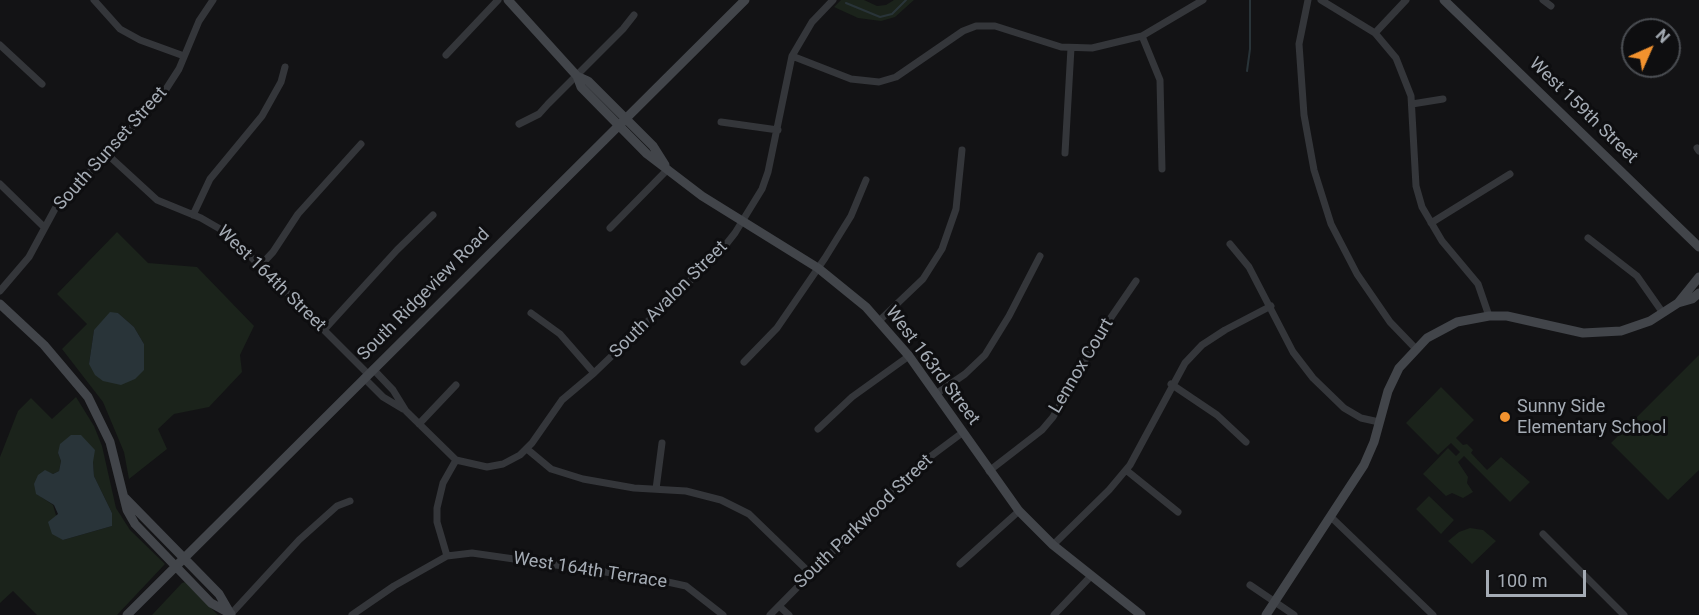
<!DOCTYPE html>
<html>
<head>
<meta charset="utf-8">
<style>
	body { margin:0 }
	#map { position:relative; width:1699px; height:615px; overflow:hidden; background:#131315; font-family:Roboto,sans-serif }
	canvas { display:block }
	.north { position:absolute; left:1621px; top:18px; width:60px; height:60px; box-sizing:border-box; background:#0e0e10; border:2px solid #4a4d52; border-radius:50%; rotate:45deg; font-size:16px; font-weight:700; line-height:24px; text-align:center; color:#a5acb5 }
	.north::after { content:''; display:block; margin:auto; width:21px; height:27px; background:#f2922e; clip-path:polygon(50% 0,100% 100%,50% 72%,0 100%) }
	.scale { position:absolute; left:1486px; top:570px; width:100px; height:27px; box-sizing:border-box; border:3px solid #a5acb5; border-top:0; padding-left:8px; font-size:18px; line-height:21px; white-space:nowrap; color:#a5acb5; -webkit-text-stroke:4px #0e0e10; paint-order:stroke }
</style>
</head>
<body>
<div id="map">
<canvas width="1699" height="615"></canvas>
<div class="north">N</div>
<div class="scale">100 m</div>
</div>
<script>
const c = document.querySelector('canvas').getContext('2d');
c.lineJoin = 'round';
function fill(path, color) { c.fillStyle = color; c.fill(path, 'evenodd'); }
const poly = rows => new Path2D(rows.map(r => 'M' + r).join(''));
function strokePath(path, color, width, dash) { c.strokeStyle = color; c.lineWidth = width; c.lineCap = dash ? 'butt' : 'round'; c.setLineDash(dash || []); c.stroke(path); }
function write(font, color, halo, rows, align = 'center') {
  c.font = font + ' Roboto,sans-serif'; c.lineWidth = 6; c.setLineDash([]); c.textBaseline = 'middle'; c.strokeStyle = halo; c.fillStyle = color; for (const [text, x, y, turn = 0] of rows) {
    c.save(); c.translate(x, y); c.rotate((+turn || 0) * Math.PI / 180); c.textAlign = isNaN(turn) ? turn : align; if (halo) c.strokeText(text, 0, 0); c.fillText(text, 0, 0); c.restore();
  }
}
fill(poly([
	[841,0,864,0,877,6,886,5,894,0,914,0,895,17,881,21,858,18,834,7],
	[117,232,148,263,197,267,254,326,240,355,242,372,209,407,174,414,158,429,167,449,129,479,124,452,103,402,62,349,87,324,57,294],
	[118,313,134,327,144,344,89,364,94,330],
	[1699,355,1699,470,1668,500,1611,443],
	[1441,387,1474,420,1456,438,1463,445,1467,444,1473,450,1471,453,1487,470,1501,457,1530,482,1510,502,1464,456,1458,462,1468,477,1467,483,1473,492,1463,498,1452,493,1446,496,1423,474,1448,448,1456,456,1460,452,1451,443,1438,455,1406,423],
	[76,397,94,426,102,446,116,508,130,530,165,564,117,615,37,615,13,591,0,603,0,457,18,411,31,398,52,419],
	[58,453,93,462,94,476,112,513,112,526,63,540,53,505,37,494,45,471,53,474,59,471,61,461],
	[1429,496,1454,520,1441,534,1416,509],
	[1470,528,1483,530,1496,541,1472,564,1448,541,1459,532],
	[185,582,218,615,152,615,182,583]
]), '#1b231b');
fill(poly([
	[110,312,118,313,134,327,144,344,144,370,135,379,121,385,103,381,95,375,89,364,94,330],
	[71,435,81,435,95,450,93,462,94,476,112,513,112,526,63,540,52,534,48,522,58,514,54,505,36,494,34,484,38,475,45,470,53,474,59,471,61,461,58,453,60,444]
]), '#293439');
strokePath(poly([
	[846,3,880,17,892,14,906,0],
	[1247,71,1250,49,1250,0]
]), '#293439', 2);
strokePath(poly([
	[94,0,120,29,140,40,184,56],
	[1308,0,1299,44,1304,115,1314,170,1331,224,1357,274,1390,322,1416,349],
	[1321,0,1375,33,1396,58,1411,96,1416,186,1422,207,1442,241,1478,284,1489,316],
	[1543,0,1551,6],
	[1375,33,1406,0],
	[1142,36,1160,80,1162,169],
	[0,45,42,84],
	[446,55,498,0],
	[792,56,851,79,879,82,896,77,963,31,976,26,995,26,1061,47,1092,48,1142,36,1203,0],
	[1412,104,1443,99],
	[721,122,778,130],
	[519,124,539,114,548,104,623,29,634,15],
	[1697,148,1699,151],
	[1065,153,1071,48],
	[108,155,157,200,201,218,227,233,368,374],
	[0,184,44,227],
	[193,215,210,179,262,116,281,82,285,67],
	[1431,223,1510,174],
	[610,228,668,169],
	[1588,238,1637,276,1663,313],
	[1230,244,1249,267,1293,352,1313,378,1344,408,1361,418,1379,422],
	[260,266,273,252,298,214,361,144],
	[0,291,29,257,56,207,161,97,179,69,199,21,213,0],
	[531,313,560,334,594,373],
	[880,320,923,279,942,249,956,209,962,150],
	[324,330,397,250,433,215],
	[744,362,777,328,825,258,851,216,866,180],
	[373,369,393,390,406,411,456,460,487,467,503,464,520,455,532,443,562,400,594,373,720,252,735,233,762,189,768,172,792,56,812,22,833,0],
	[364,378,383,397,403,409],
	[1171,384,1217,415,1246,442],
	[936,394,965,374,985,355,1009,316,1040,256],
	[419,424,456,385],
	[818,429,852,397,909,356],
	[527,449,551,469,583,479,634,488,686,491,721,500,749,514,811,574],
	[1126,470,1178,512],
	[989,471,1042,430,1053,417,1101,332,1136,281],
	[656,489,662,443],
	[1331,517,1433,615],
	[1543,534,1624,615],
	[1053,545,1109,490,1130,465,1185,363,1202,345,1225,330,1271,306],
	[447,556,437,522,437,508,443,483,456,460],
	[960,564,1019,511],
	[1250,585,1294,615],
	[779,606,789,615],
	[230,615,299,540,337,506,350,501],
	[352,615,394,586,447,556,472,553,654,579,686,586,723,615],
	[770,615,915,468,962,433],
	[1054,615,1091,576]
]), '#34363a', 7);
strokePath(poly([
	[508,0,577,76,581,87,647,154,702,196,818,268,866,307,909,356,1019,511,1053,545,1141,615],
	[1444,0,1699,247],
	[577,76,588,81,653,146,665,165],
	[1678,303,1699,277],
	[0,304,44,345,88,397,110,442,127,510,135,524,211,603,231,614],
	[125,498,219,594,230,613],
	[127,615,745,0],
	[1266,615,1364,465,1374,442,1388,391,1399,368,1427,338,1457,322,1489,316,1507,316,1583,333,1621,331,1650,321,1678,303,1692,299,1699,293]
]), '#42454a', 9);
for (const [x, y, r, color] of [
	[1505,417,6,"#f2922e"]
]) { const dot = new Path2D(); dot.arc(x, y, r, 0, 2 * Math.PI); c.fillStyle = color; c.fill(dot); strokePath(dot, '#0e0e10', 2); }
write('18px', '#a5acb5', '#0e0e10', [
	["West 159th Street",1583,111,44],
	["South Sunset Street",111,149,-48],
	["West 164th Street",271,279,44],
	["South Ridgeview Road",424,295,-45],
	["South Avalon Street",669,300,-45],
	["West 163rd Street",932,366,53],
	["Lennox Court",1082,366,-59],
	["South Parkwood Street",864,522,-44],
	["West 164th Terrace",590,571,9]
]);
write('18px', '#a5acb5', '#0e0e10', [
	["Sunny Side",1517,407],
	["Elementary School",1517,428]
], 'left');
</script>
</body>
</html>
